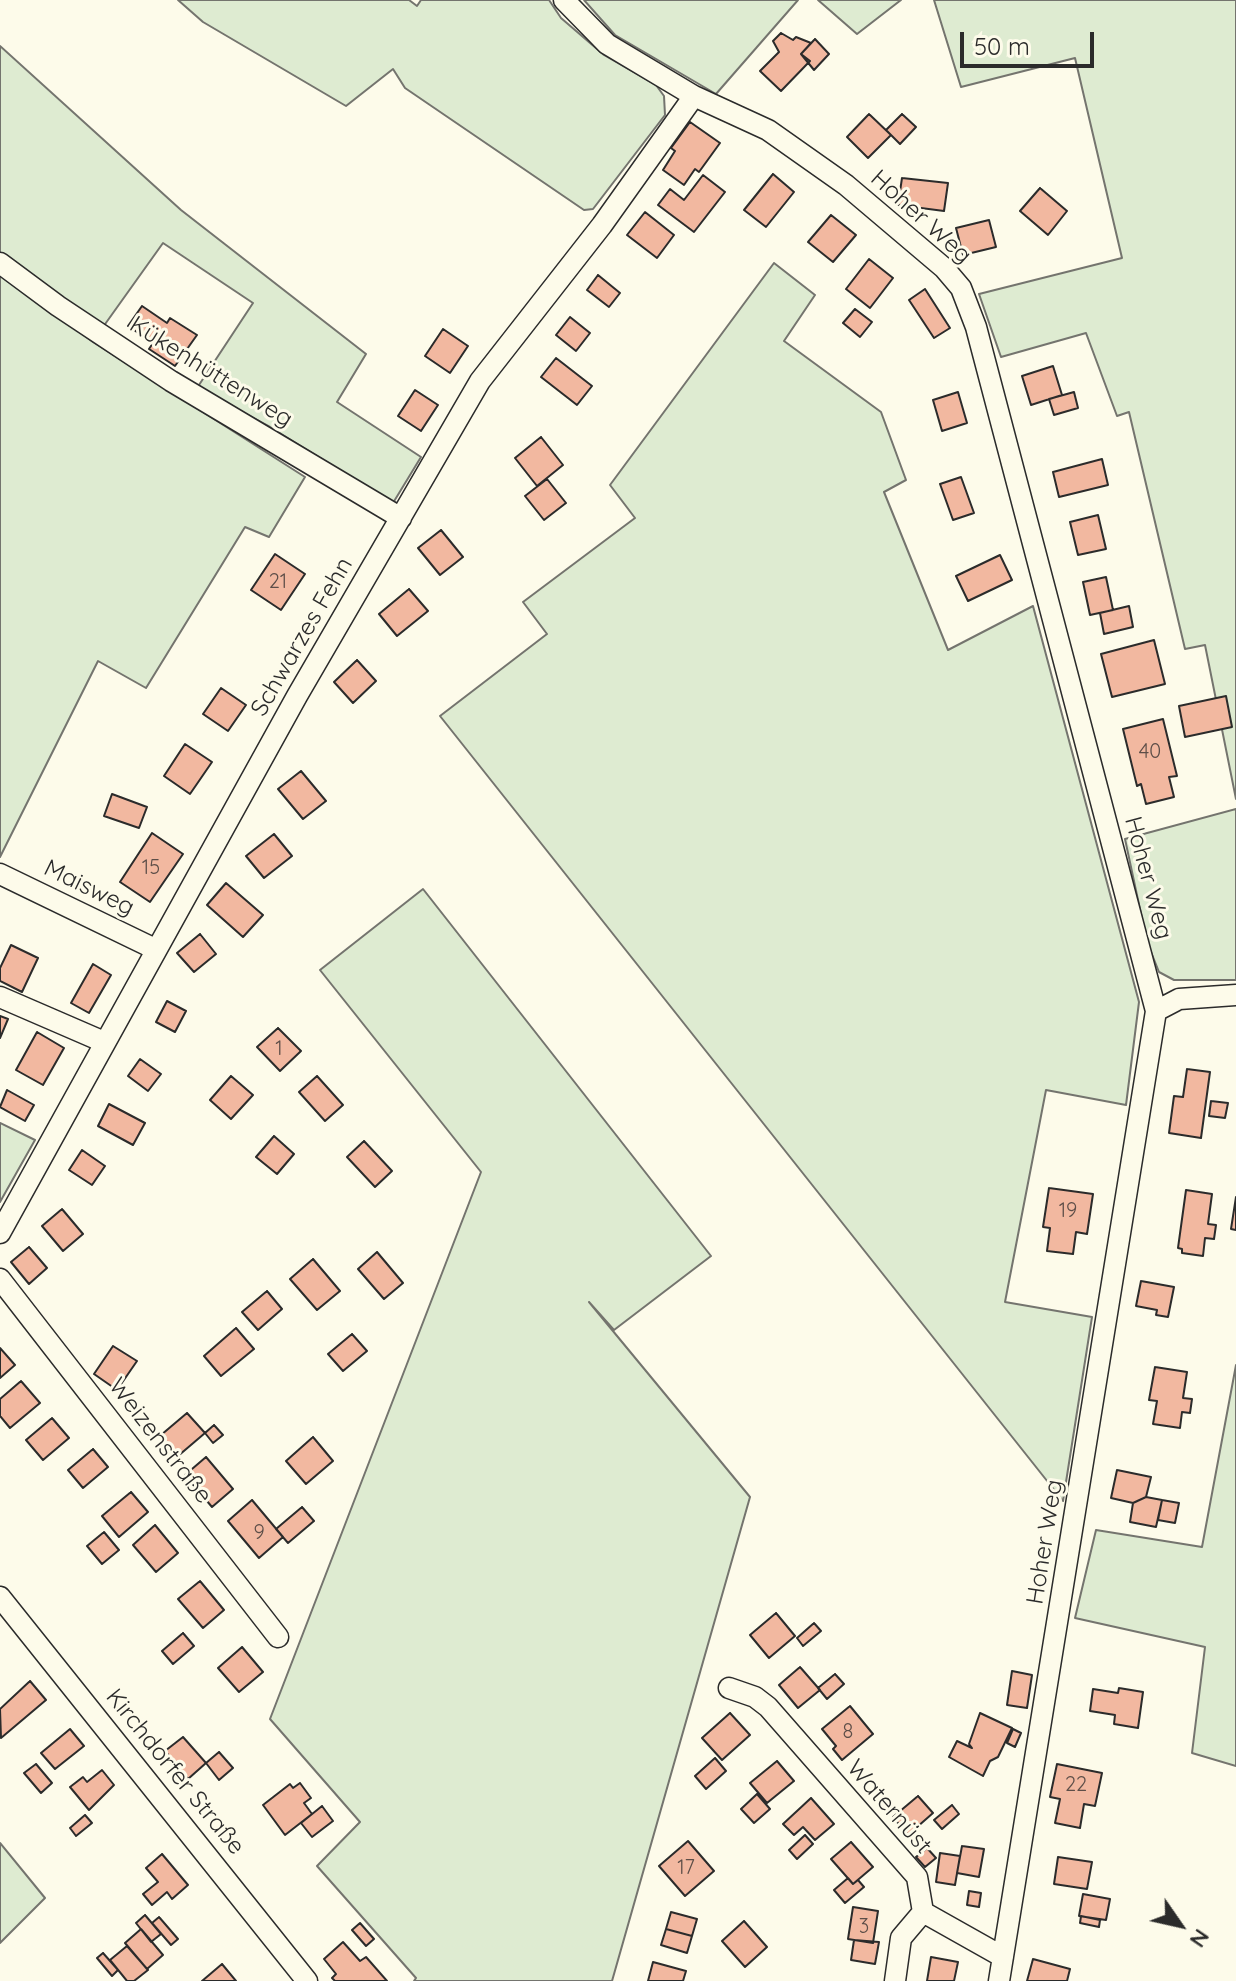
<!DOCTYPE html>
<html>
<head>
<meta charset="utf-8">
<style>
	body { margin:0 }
	#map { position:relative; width:1236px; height:1981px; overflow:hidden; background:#fdfbea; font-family:Quicksand,sans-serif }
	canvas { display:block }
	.north { position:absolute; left:1140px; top:1885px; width:80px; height:80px; -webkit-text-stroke:6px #fdfbea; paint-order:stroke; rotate:124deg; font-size:22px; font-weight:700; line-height:32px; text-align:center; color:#2b2b2b }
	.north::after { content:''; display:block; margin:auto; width:28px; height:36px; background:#2b2b2b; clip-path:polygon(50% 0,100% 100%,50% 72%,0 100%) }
	.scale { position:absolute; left:960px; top:32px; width:134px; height:36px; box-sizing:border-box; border:4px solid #2b2b2b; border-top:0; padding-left:10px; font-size:24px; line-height:28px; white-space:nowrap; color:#2b2b2b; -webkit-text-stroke:6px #fdfbea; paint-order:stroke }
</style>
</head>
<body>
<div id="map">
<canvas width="1236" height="1981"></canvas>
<div class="north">N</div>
<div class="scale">50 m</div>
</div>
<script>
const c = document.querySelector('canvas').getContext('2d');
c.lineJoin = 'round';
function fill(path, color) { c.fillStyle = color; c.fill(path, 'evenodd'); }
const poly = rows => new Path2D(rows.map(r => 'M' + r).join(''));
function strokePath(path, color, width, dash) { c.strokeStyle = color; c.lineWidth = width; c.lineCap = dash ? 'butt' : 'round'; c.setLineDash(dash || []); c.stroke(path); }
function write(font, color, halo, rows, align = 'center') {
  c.font = font + ' Quicksand,sans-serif'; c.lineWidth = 6; c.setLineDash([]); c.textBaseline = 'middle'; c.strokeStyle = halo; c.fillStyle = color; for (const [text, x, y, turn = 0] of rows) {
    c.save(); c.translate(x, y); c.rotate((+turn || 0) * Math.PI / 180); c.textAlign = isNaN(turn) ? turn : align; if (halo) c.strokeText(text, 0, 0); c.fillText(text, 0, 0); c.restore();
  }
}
const green = poly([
	[178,0,409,0,417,6,421,0,549,0,561,18,604,55,656,85,664,96,665,115,593,209,584,210,405,88,393,69,346,106,203,22,178,0],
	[584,0,798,0,716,94,615,35,584,0],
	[818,0,901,0,857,34,818,0],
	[934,0,1236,0,1236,799,1205,645,1185,649,1129,412,1117,416,1086,333,1001,357,979,294,1122,258,1075,58,961,87,934,0],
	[0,46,181,210,366,354,337,402,421,457,393,503,270,427,197,388,253,303,163,243,103,327,0,254,0,46],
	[774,263,815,295,784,341,881,412,906,480,884,492,948,650,1033,606,1139,1002,1126,1105,1046,1090,1005,1302,1092,1317,1063,1501,440,716,547,634,523,602,635,518,610,485,774,263],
	[0,272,93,342,305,477,269,537,245,527,146,688,98,661,0,857,0,272],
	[1236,809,1236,980,1174,980,1159,972,1147,942,1125,839,1236,809],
	[423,889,711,1256,614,1330,589,1302,750,1497,612,1981,414,1981,416,1978,317,1866,360,1822,270,1719,481,1172,320,970,423,889],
	[0,1123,35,1140,0,1202,0,1123],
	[1236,1365,1236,1766,1192,1753,1205,1647,1075,1618,1096,1530,1202,1547,1236,1365],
	[0,1843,45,1898,0,1943,0,1843]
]);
fill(green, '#deebd1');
strokePath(green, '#74746e', 2);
const building = poly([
	[781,33,793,40,796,37,811,43,801,54,810,61,781,91,760,71,779,52,773,41,781,33],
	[815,39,829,54,814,70,801,54,815,39],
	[869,114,891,135,868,158,847,137,869,114],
	[902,114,916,127,900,144,886,130,902,114],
	[690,122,720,143,699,172,695,169,684,185,663,170,675,151,671,148,690,122],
	[773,174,794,192,766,227,744,210,773,174],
	[703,175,725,192,694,232,658,205,670,189,684,200,703,175],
	[902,178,948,183,944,211,898,205,902,178],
	[1040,188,1067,211,1048,235,1020,211,1040,188],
	[645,212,674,235,657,258,627,235,645,212],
	[831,215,856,235,833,262,808,242,831,215],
	[989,220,996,247,963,255,956,228,989,220],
	[869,259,893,278,870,308,846,289,869,259],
	[598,275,620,293,609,307,587,290,598,275],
	[925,289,950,328,934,338,909,300,925,289],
	[142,306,167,323,170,318,197,335,175,366,149,349,153,343,128,326,142,306],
	[855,309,872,322,860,337,843,323,855,309],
	[570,317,590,333,576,351,556,335,570,317],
	[443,329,468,346,450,373,425,356,443,329],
	[556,358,592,386,577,405,541,377,556,358],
	[1053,366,1062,395,1031,405,1022,376,1053,366],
	[415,390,438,405,421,431,398,416,415,390],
	[958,392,967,423,942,431,933,400,958,392],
	[1074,392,1078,408,1054,415,1049,399,1074,392],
	[541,437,563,465,537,486,515,458,541,437],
	[1102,459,1108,485,1059,497,1053,472,1102,459],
	[961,477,974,513,953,520,940,484,961,477],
	[547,479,566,503,544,520,525,496,547,479],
	[1098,515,1106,549,1078,555,1070,522,1098,515],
	[441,530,463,557,440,575,418,548,441,530],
	[275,554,305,574,281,610,251,590,275,554],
	[1000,555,1012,580,968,601,956,576,1000,555],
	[1106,577,1113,610,1090,615,1083,582,1106,577],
	[409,589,428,611,397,636,379,614,409,589],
	[1129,606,1133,627,1104,634,1100,613,1129,606],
	[1154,640,1165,684,1112,697,1101,654,1154,640],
	[357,660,376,681,353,703,334,682,357,660],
	[221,688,246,705,228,731,203,714,221,688],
	[1226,696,1232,727,1185,737,1179,706,1226,696],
	[1163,719,1177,776,1169,777,1174,797,1146,804,1141,784,1137,786,1123,729,1163,719],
	[185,744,212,762,190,794,164,776,185,744],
	[301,771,326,801,303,819,278,789,301,771],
	[112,794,147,807,139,828,104,816,112,794],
	[152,833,183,854,150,902,120,882,152,833],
	[274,834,292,856,264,878,246,856,274,834],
	[226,883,263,915,243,937,207,905,226,883],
	[200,934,216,954,194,972,177,953,200,934],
	[11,945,38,958,22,992,0,981,0,968,11,945],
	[93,964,111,975,89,1013,71,1003,93,964],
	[167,1001,186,1011,175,1032,156,1022,167,1001],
	[0,1016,8,1019,0,1038,0,1016],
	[278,1028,301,1051,280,1071,257,1047,278,1028],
	[37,1032,64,1048,43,1085,16,1070,37,1032],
	[140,1059,161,1074,148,1091,128,1076,140,1059],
	[1187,1069,1210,1072,1201,1138,1169,1133,1174,1096,1183,1097,1187,1069],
	[231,1076,253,1095,231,1119,210,1100,231,1076],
	[317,1076,343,1105,325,1121,299,1092,317,1076],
	[7,1090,34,1105,25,1121,0,1107,7,1090],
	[1211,1101,1228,1103,1225,1118,1209,1116,1211,1101],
	[109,1104,145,1123,133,1145,98,1126,109,1104],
	[274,1136,294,1154,277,1174,256,1157,274,1136],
	[364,1141,392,1171,375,1187,347,1157,364,1141],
	[82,1150,105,1166,92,1185,69,1170,82,1150],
	[1049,1188,1093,1194,1087,1234,1076,1232,1073,1254,1047,1251,1050,1228,1043,1227,1049,1188],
	[1186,1190,1212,1194,1208,1224,1216,1225,1214,1239,1205,1238,1203,1256,1182,1253,1182,1249,1178,1248,1186,1190],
	[1236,1197,1236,1230,1231,1229,1236,1197],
	[62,1209,83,1234,63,1251,42,1226,62,1209],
	[29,1247,47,1268,29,1284,11,1262,29,1247],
	[377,1252,403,1283,384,1299,358,1269,377,1252],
	[313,1259,340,1291,317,1310,290,1279,313,1259],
	[1141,1281,1174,1287,1168,1317,1156,1315,1157,1310,1136,1306,1141,1281],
	[267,1291,282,1309,258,1330,242,1312,267,1291],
	[236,1328,254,1349,221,1376,204,1356,236,1328],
	[352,1334,367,1351,343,1371,328,1354,352,1334],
	[113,1346,137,1361,117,1390,94,1374,113,1346],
	[0,1348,15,1365,0,1378,0,1348],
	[1155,1367,1187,1372,1183,1398,1192,1399,1190,1413,1182,1412,1180,1428,1153,1424,1157,1401,1149,1400,1155,1367],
	[21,1381,40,1403,10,1428,0,1416,0,1399,21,1381],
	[187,1413,205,1433,178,1456,161,1435,187,1413],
	[52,1418,69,1438,43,1460,26,1440,52,1418],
	[214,1425,223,1435,213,1443,205,1433,214,1425],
	[313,1437,333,1461,306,1484,286,1461,313,1437],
	[93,1449,108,1467,83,1488,68,1470,93,1449],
	[206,1457,233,1489,212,1507,185,1475,206,1457],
	[1117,1470,1151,1477,1146,1497,1133,1503,1111,1498,1117,1470],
	[131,1492,148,1512,119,1537,102,1516,131,1492],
	[1146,1497,1162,1500,1156,1527,1130,1522,1133,1503,1146,1497],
	[252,1500,283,1537,259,1558,228,1521,252,1500],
	[1162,1500,1179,1503,1175,1523,1158,1520,1162,1500],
	[302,1507,314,1521,288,1543,276,1529,302,1507],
	[155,1525,178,1553,156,1572,133,1545,155,1525],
	[104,1532,119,1550,102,1564,87,1546,104,1532],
	[200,1581,224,1610,203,1628,178,1599,200,1581],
	[776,1613,795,1636,769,1658,750,1635,776,1613],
	[814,1623,821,1631,803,1646,797,1638,814,1623],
	[183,1633,194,1646,173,1664,162,1651,183,1633],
	[242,1647,263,1672,239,1692,218,1668,242,1647],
	[800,1667,820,1690,798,1708,779,1685,800,1667],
	[1012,1671,1032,1675,1027,1708,1007,1705,1012,1671],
	[835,1674,844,1684,827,1699,818,1688,835,1674],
	[30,1681,46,1700,1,1738,0,1709,30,1681],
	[1119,1688,1143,1692,1138,1728,1114,1724,1115,1715,1090,1711,1093,1689,1118,1693,1119,1688],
	[850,1706,873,1734,842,1760,833,1749,836,1746,822,1729,850,1706],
	[730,1713,750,1735,722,1760,702,1738,730,1713],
	[980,1713,1012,1728,998,1757,990,1761,983,1776,949,1757,957,1741,972,1748,969,1744,980,1713],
	[70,1729,84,1746,55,1769,41,1753,70,1729],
	[1013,1729,1021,1733,1015,1747,1007,1743,1013,1729],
	[183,1737,206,1763,188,1779,165,1751,183,1737],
	[219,1752,233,1768,219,1780,206,1763,219,1752],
	[715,1758,726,1771,706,1789,695,1776,715,1758],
	[777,1761,794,1781,767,1803,750,1783,777,1761],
	[36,1764,52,1783,41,1793,24,1773,36,1764],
	[1057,1764,1102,1773,1095,1806,1084,1804,1080,1828,1055,1823,1060,1799,1050,1797,1057,1764],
	[102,1770,114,1785,89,1810,70,1787,83,1777,87,1782,102,1770],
	[300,1783,311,1798,304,1803,312,1814,285,1835,263,1805,290,1784,293,1788,300,1783],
	[757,1794,770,1809,754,1823,741,1809,757,1794],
	[918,1796,933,1813,908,1835,893,1817,918,1796],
	[811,1798,834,1824,815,1840,803,1827,794,1835,783,1824,811,1798],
	[952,1805,959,1814,942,1829,934,1820,952,1805],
	[322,1806,333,1821,312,1837,301,1823,322,1806],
	[85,1815,92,1823,76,1836,70,1828,85,1815],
	[805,1835,813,1844,797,1859,789,1850,805,1835],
	[688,1841,714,1871,685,1896,659,1866,688,1841],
	[851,1842,873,1867,853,1884,831,1859,851,1842],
	[962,1846,984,1849,979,1877,957,1873,962,1846],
	[927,1848,936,1858,925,1867,916,1857,927,1848],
	[940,1853,960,1856,955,1885,936,1882,940,1853],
	[162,1854,188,1885,172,1899,167,1892,152,1905,143,1894,158,1882,146,1868,162,1854],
	[1058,1857,1092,1862,1087,1889,1054,1884,1058,1857],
	[848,1878,853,1884,858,1880,864,1887,845,1903,834,1890,848,1878],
	[969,1891,981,1893,979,1907,967,1905,969,1891],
	[1083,1894,1110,1899,1106,1920,1079,1916,1083,1894],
	[853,1907,878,1911,873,1943,848,1939,853,1907],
	[671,1912,697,1919,692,1936,666,1929,671,1912],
	[145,1915,161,1934,151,1942,136,1923,145,1915],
	[1081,1916,1100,1920,1099,1927,1080,1923,1081,1916],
	[159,1917,178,1939,171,1945,152,1923,159,1917],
	[744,1921,767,1947,745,1967,722,1941,744,1921],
	[360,1923,374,1939,366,1946,352,1930,360,1923],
	[141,1929,163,1955,147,1969,125,1943,141,1929],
	[666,1929,692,1936,687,1953,661,1945,666,1929],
	[854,1940,879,1942,875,1964,851,1960,854,1940],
	[343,1942,360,1961,366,1957,387,1981,335,1981,332,1978,336,1974,324,1959,343,1942],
	[127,1946,148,1970,134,1981,127,1981,110,1960,127,1946],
	[103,1953,118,1970,112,1976,97,1958,103,1953],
	[931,1957,958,1962,954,1981,927,1981,931,1957],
	[1033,1959,1070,1969,1067,1981,1027,1981,1033,1959],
	[653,1962,686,1971,683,1981,648,1981,653,1962],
	[222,1964,236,1981,202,1981,222,1964]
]);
fill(building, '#f2b8a0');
strokePath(building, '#2b2b2b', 2);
const minor = poly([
	[564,0,607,44,694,96,768,130,846,185,944,268,961,288,976,327,1156,1011,999,1981],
	[0,263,58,306,171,381,401,518],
	[0,874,155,949],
	[0,997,104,1042],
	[1156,1011,1179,999,1236,995],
	[0,1233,297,696,480,381,602,225,694,96],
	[0,1279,278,1637],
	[0,1597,307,1981],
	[729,1688,755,1697,768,1707,917,1877,923,1912],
	[923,1912,1003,1957],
	[895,1981,901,1938,923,1912]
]);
strokePath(minor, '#2b2b2b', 23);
strokePath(minor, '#fdfbea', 20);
write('20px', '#5d4e48', null, [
	["21",278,582],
	["40",1150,752],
	["15",151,868],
	["1",279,1049],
	["19",1068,1211],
	["9",259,1533],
	["8",848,1732],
	["22",1076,1785],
	["17",686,1868],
	["3",864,1927]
]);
write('24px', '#2b2b2b', '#fdfbea', [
	["Hoher Weg",921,217,42],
	["Kükenhüttenweg",211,372,32],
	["Schwarzes Fehn",302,637,-60],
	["Hoher Weg",1148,878,75],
	["Maisweg",89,888,26],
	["Weizenstraße",160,1441,52],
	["Hoher Weg",1045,1542,-81],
	["Kirchdorfer Straße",175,1772,51],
	["Waternüst",889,1807,49]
]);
</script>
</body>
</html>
